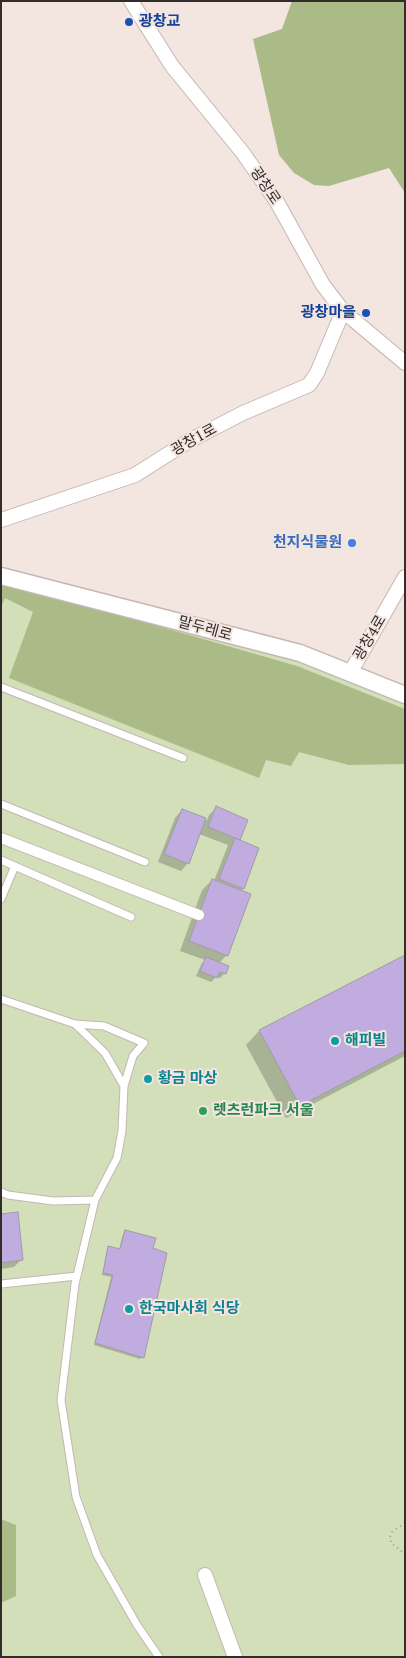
<!DOCTYPE html>
<html>
<head>
<meta charset="utf-8">
<style>
	body { margin:0 }
	#map { position:relative; width:406px; height:1658px; overflow:hidden; background:#f3e5e0; font-family:"PT Serif",serif }
	canvas { display:block }
	.frame { position:absolute; inset:0; border:2px solid #322d2b; pointer-events:none }
</style>
</head>
<body>
<div id="map">
<canvas width="406" height="1658"></canvas>
<div class="frame"></div>
</div>
<script>
const c = document.querySelector('canvas').getContext('2d');
c.lineJoin = 'round';
function fill(path, color) { c.fillStyle = color; c.fill(path, 'evenodd'); }
const poly = rows => new Path2D(rows.map(r => 'M' + r).join(''));
function strokePath(path, color, width, dash) { c.strokeStyle = color; c.lineWidth = width; c.lineCap = dash ? 'butt' : 'round'; c.setLineDash(dash || []); c.stroke(path); }
function write(font, color, halo, rows, align = 'center') {
  c.font = font + ' "PT Serif","Noto Sans KR",serif'; c.lineWidth = 4; c.setLineDash([]); c.textBaseline = 'middle'; c.strokeStyle = halo; c.fillStyle = color; for (const [text, x, y, turn = 0] of rows) {
    c.save(); c.translate(x, y); c.rotate((+turn || 0) * Math.PI / 180); c.textAlign = isNaN(turn) ? turn : align; if (halo) c.strokeText(text, 0, 0); c.fillText(text, 0, 0); c.restore();
  }
}
fill(poly([
	[1,579,298,660,405,703,405,1657,1,1657,1,1603,16,1595,16,1525,1,1519]
]), '#d2dfb9');
fill(poly([
	[292,1,405,1,405,193,389,168,329,186,314,185,294,173,279,155,253,39,282,29],
	[1,581,297,666,405,709,405,764,349,765,299,752,291,766,266,760,259,778,9,678,33,612,5,598,1,607],
	[1,1519,16,1525,16,1596,1,1603]
]), '#aabb87');
fill(poly([
	[216,808,247,820,239,841,243,889,240,891,227,955,219,963,227,967,224,974,220,978,216,977,211,982,196,976,202,963,205,960,180,951,202,890,212,880,214,881,228,845,199,834,188,863,181,871,158,862,175,818,182,810,207,820,209,815],
	[405,956,405,1056,286,1118,246,1045,259,1031],
	[1,1215,21,1260,14,1267,1,1269],
	[125,1232,151,1248,143,1357,140,1359,94,1345,111,1277,102,1275,107,1250,109,1248,119,1250,123,1234]
]), '#0003');
const building = poly([
	[216,806,248,820,240,840,208,827,216,806],
	[182,809,206,818,189,864,164,854,182,809],
	[235,838,259,848,244,889,219,879,235,838],
	[212,879,251,894,228,956,189,941,212,879],
	[405,955,405,1051,300,1106,259,1030,405,955],
	[206,957,229,966,226,974,220,972,217,978,200,971,206,957],
	[18,1212,23,1260,1,1263,1,1214,18,1212],
	[125,1230,156,1238,153,1248,167,1253,144,1358,95,1343,113,1275,103,1273,108,1246,120,1249,125,1230]
]);
fill(building, '#c0acde');
strokePath(building, '#a09ca7', 1);
const service = poly([
	[1,687,183,758],
	[1,804,145,862],
	[1,860,131,917],
	[1,899,15,866],
	[1,999,75,1024,104,1026,144,1043,133,1056,124,1086,122,1131,117,1158,95,1200,75,1284,61,1400,76,1497,97,1555,137,1625,159,1657],
	[75,1024,105,1053,124,1086],
	[1,1192,8,1195,53,1201,95,1200],
	[1,1284,77,1276]
]);
const pedestrian = poly([
	[1,838,199,915]
]);
const minor = poly([
	[131,1,172,66,243,153,277,202,323,285,343,311,405,363],
	[1,520,135,475,187,442,243,413,309,385,317,373,343,311],
	[350,673,405,577],
	[205,1575,235,1657]
]);
const tertiary = poly([
	[1,576,300,653,405,695]
]);
strokePath(service, '#c5b7b3', 9);
strokePath(pedestrian, '#c5b7b3', 12);
strokePath(minor, '#c5b7b3', 16);
strokePath(tertiary, '#c5b7b3', 19);
strokePath(poly([
	[405,1523,392,1532,390,1537,391,1543,405,1554]
]), '#a39995', 2, [1, 4]);
strokePath(service, '#fff', 7);
strokePath(pedestrian, '#fff', 10);
strokePath(minor, '#fff', 14);
strokePath(tertiary, '#fff', 16);
for (const [x, y, r, color] of [
	[129,22,5,"#1a4fb4"],
	[366,313,5,"#1a4fb4"],
	[352,543,5,"#3f7fe0"],
	[335,1041,5,"#0f9aa8"],
	[148,1079,5,"#0f9aa8"],
	[203,1111,5,"#2e9e5b"],
	[129,1309,5,"#0f9aa8"]
]) { const dot = new Path2D(); dot.arc(x, y, r, 0, 2 * Math.PI); c.fillStyle = color; c.fill(dot); strokePath(dot, '#f3e5e0', 2); }
write('bold 15px', '#164399', '#f3e5e0', [
	["광창교",139,22],
	["광창마을",356,313,"right"]
], 'left');
write('15px', '#322d2b', '#f3e5e0', [
	["광창로",265,186,56],
	["광창1로",194,440,-29],
	["말두레로",205,629,15],
	["광창4로",370,638,-60]
]);
write('bold 15px', '#366cbe', '#f3e5e0', [
	["천지식물원",342,543]
], 'right');
write('bold 15px', '#0d838f', '#f3e5e0', [
	["해피빌",345,1041],
	["황금 마상",158,1079],
	["한국마사회 식당",139,1309]
], 'left');
write('bold 15px', '#27864d', '#f3e5e0', [
	["렛츠런파크 서울",213,1111]
], 'left');
</script>
</body>
</html>
